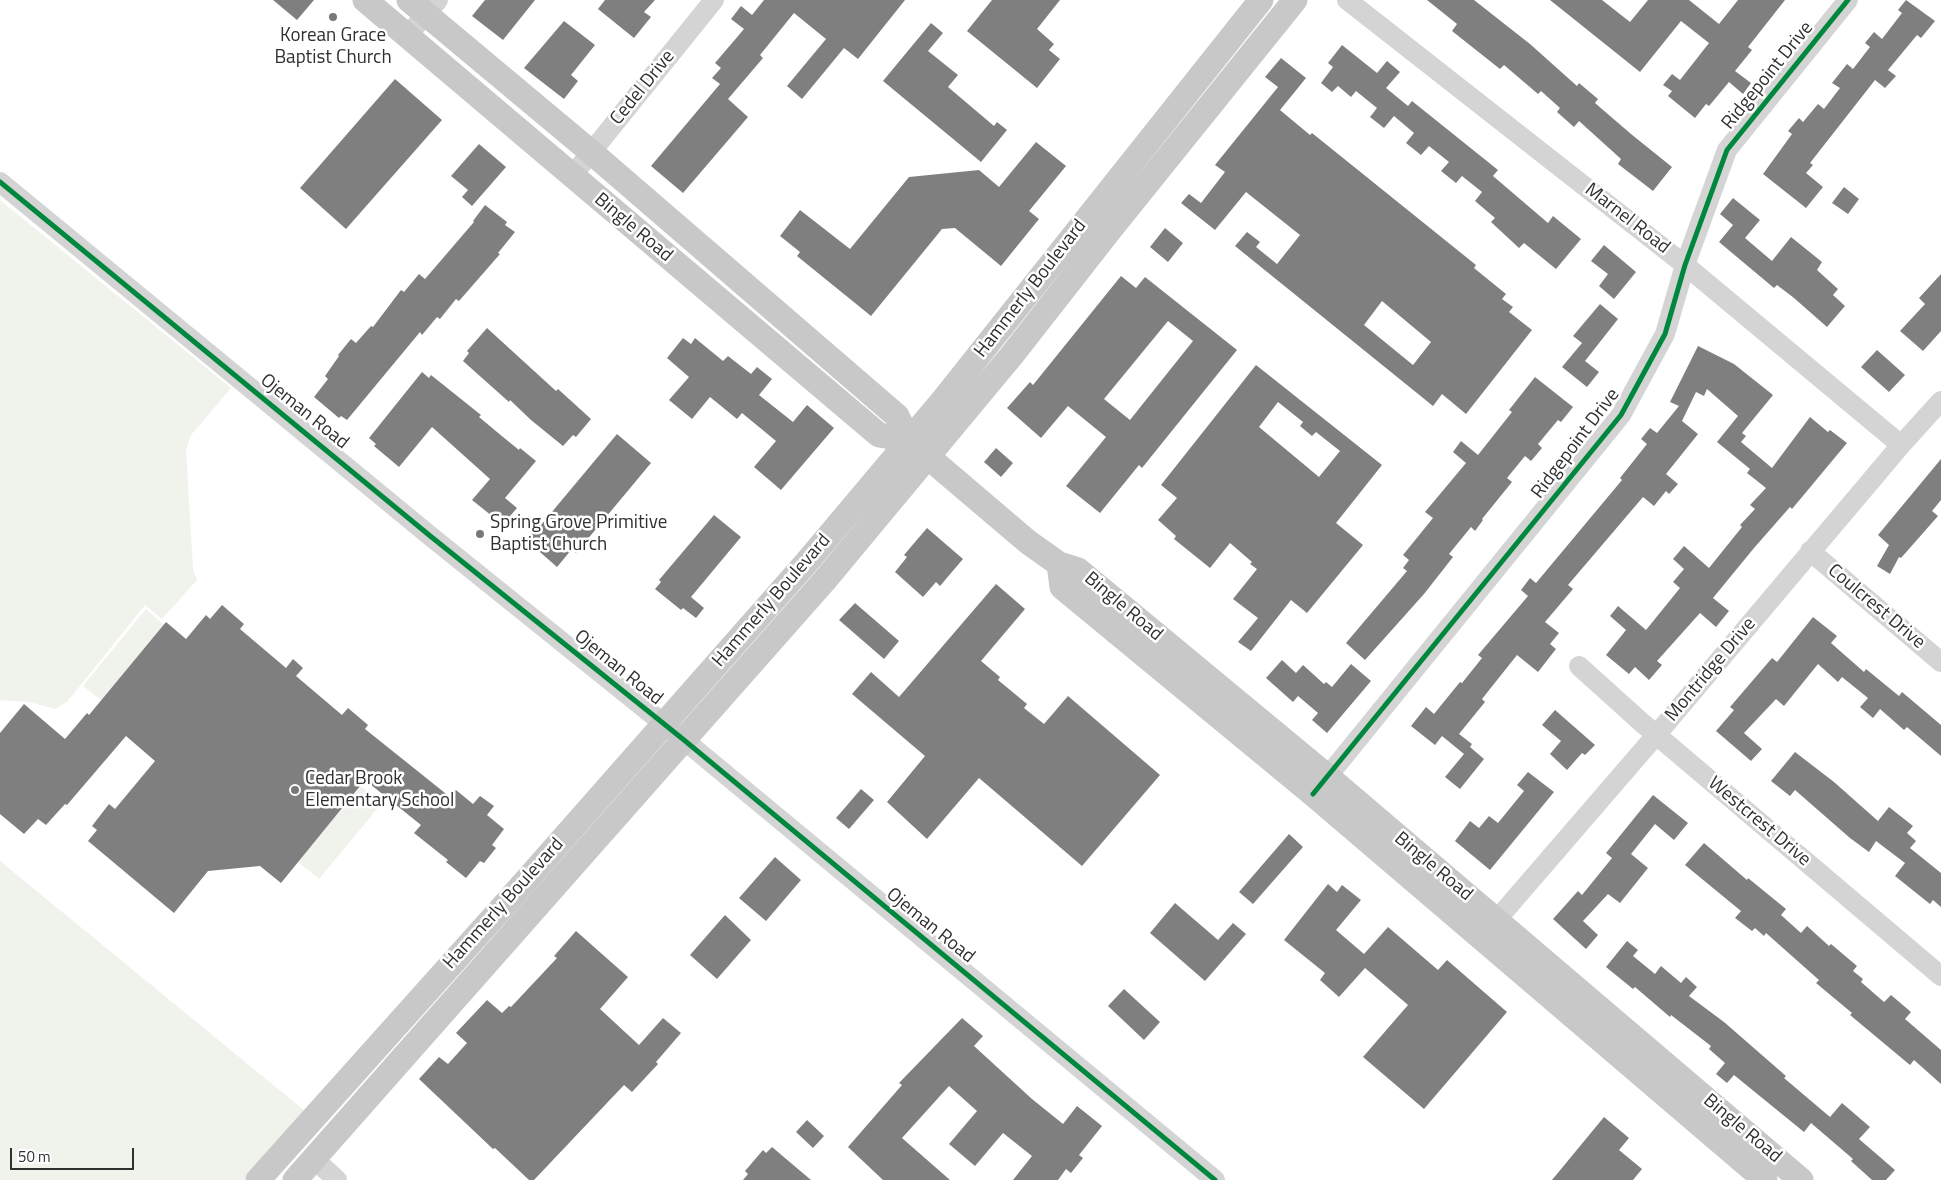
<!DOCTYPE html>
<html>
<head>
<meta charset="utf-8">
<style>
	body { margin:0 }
	#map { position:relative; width:1941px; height:1180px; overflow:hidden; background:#fff; font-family:"Titillium Web",sans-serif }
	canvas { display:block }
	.scale { position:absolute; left:10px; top:1148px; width:124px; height:22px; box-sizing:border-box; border:2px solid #303030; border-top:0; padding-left:6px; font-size:15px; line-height:18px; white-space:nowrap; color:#303030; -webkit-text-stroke:4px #fff; paint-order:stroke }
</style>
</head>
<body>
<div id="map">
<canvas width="1941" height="1180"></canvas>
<div class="scale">50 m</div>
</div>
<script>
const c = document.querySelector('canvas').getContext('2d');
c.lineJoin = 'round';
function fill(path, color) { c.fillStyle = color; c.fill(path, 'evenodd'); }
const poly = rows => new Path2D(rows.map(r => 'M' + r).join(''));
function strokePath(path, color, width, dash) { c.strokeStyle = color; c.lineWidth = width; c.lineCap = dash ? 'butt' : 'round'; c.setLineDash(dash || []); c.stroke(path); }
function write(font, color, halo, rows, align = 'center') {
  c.font = font + ' "Titillium Web",sans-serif'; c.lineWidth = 5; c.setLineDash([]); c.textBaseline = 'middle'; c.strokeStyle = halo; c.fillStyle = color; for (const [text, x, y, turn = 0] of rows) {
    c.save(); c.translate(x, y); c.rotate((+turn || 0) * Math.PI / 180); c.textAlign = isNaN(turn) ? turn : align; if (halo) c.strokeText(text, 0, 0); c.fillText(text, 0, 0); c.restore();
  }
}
fill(poly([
	[0,200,231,388,191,435,186,450,193,569,197,580,162,619,145,605,67,702,55,709,29,702,0,700],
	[146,609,164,625,101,700,83,686],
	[361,786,382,803,319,879,298,862],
	[0,861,305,1111,244,1180,0,1180]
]), '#f0f2ec');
fill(poly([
	[273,0,314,0,297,20],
	[485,0,535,0,503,40,472,16],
	[605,0,655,0,644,12,651,17,634,38,598,9],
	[764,0,905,0,858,59,844,48,802,99,787,86,826,39,794,13,760,55,763,58,728,99,748,117,683,193,651,166,720,84,712,78,721,68,715,63,744,29,731,19,741,6,752,15],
	[992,0,1060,0,1037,29,1054,44,1049,50,1060,59,1037,88,967,31],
	[1427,0,1474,0,1530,44,1577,86,1579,83,1598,99,1595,103,1631,134,1672,167,1653,191,1618,164,1621,159,1579,121,1574,127,1557,112,1560,108,1541,91,1538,94,1504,65,1500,69,1452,31,1457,24],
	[1550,0,1602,0,1630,22,1648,0,1689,0,1719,24,1738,0,1785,0,1748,47,1752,50,1735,71,1751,83,1743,94,1729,82,1709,106,1706,104,1695,118,1668,96,1672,91,1663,85,1672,74,1680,80,1709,43,1681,21,1640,72],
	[1906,0,1935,21,1921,38,1917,35,1888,70,1896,76,1885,88,1875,80,1810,163,1813,165,1806,173,1823,187,1806,208,1763,174,1792,134,1788,131,1799,118,1803,122,1818,104,1824,109,1840,88,1832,83,1847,64,1853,69,1870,47,1865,43,1874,32,1882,39,1902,13,1898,10],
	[564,21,595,45,571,75,578,81,564,99,524,68],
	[931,23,943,33,928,51,958,75,948,87,994,126,997,122,1007,130,981,162,883,81],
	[1342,45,1377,73,1387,61,1400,72,1386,88,1408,106,1412,101,1498,170,1493,176,1548,223,1553,216,1581,239,1556,269,1524,243,1519,248,1491,222,1495,218,1475,201,1482,192,1462,176,1456,183,1441,171,1449,162,1429,146,1421,155,1406,143,1414,133,1394,116,1384,128,1370,117,1377,108,1356,91,1351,97,1338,86,1332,92,1321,83,1333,67,1328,63],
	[1281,58,1306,78,1280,110,1310,135,1312,133,1476,265,1474,268,1506,294,1502,299,1513,307,1509,312,1532,330,1466,414,1442,394,1433,406,1235,246,1247,232,1260,242,1256,247,1277,264,1300,235,1246,192,1215,230,1181,203,1189,194,1201,203,1225,172,1215,165,1278,87,1265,77],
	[1382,301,1431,342,1413,365,1364,325],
	[395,79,442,120,346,229,300,188],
	[1036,142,1066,166,1029,211,1039,219,1001,266,955,228,942,229,871,316,797,256,800,252,780,236,800,210,850,249,909,177,979,170,999,187],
	[479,144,506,167,472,206,462,197,468,190,451,176],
	[1844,187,1859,199,1848,214,1832,203],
	[1733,198,1760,220,1745,238,1772,261,1791,237,1822,262,1817,270,1838,289,1833,295,1845,306,1827,327,1794,298,1777,285,1774,288,1719,242,1733,225,1720,214],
	[485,205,507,222,505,225,515,232,498,253,500,254,459,301,456,299,440,319,437,317,422,335,420,332,347,420,341,416,339,418,314,397,328,379,325,376,339,356,338,355,351,339,356,343,371,326,373,327,401,290,404,292,419,274,425,279,474,222,473,221],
	[1165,228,1183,243,1168,262,1150,247],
	[1604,245,1636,272,1614,299,1599,286,1608,274,1591,261],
	[1941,274,1941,331,1923,351,1900,331,1925,304,1919,298],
	[1121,276,1136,288,1145,277,1237,350,1142,468,1139,465,1100,513,1066,486,1106,437,1068,406,1041,438,1007,408,1030,382,1033,385],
	[1168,321,1193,341,1130,420,1104,399],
	[1600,304,1618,319,1585,361,1599,372,1587,387,1562,367,1582,343,1573,336],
	[487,328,556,391,558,389,591,419,576,437,573,435,563,446,531,420,510,400,509,402,463,361,469,353,467,351],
	[683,338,691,344,695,338,723,361,728,356,751,374,757,367,772,379,759,395,793,422,807,405,834,428,781,490,754,467,776,441,742,413,737,419,710,397,692,419,669,400,689,377,667,358],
	[1698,346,1734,364,1773,395,1742,433,1746,436,1741,442,1772,468,1810,417,1828,432,1830,430,1847,443,1792,509,1790,507,1754,548,1713,598,1729,611,1716,627,1700,613,1657,661,1662,665,1649,680,1635,667,1629,674,1606,655,1626,630,1610,616,1618,606,1646,630,1680,588,1673,582,1684,569,1673,559,1684,546,1709,568,1742,527,1740,525,1755,509,1750,505,1766,488,1747,473,1750,469,1717,442,1738,416,1707,389,1704,396,1696,392,1682,421,1698,434,1666,474,1678,484,1669,494,1666,491,1654,506,1643,497,1568,585,1573,589,1545,622,1559,633,1550,644,1556,649,1538,672,1517,655,1482,699,1485,702,1459,734,1472,744,1470,747,1484,759,1460,789,1445,777,1464,754,1442,736,1435,745,1411,726,1426,707,1434,714,1460,682,1462,683,1482,658,1478,655,1528,596,1521,590,1530,578,1536,583,1622,480,1620,478,1647,444,1641,439,1650,428,1657,433,1679,406,1670,402],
	[1877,350,1905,375,1889,392,1861,367],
	[1256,365,1382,465,1336,523,1363,545,1307,613,1291,600,1251,651,1238,642,1258,618,1233,599,1257,569,1250,564,1252,562,1230,543,1210,568,1174,539,1176,536,1158,520,1177,498,1161,485],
	[1278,402,1303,422,1300,426,1312,436,1316,432,1340,451,1319,477,1259,427],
	[422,372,429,378,431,375,481,415,479,417,503,437,519,450,520,448,536,461,505,498,517,508,505,522,499,517,497,520,472,500,490,479,432,427,399,467,374,446,376,444,369,438],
	[1535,377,1573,407,1561,422,1558,420,1538,444,1542,448,1531,461,1525,456,1507,478,1512,482,1482,519,1483,520,1475,531,1471,527,1449,554,1453,557,1424,594,1365,660,1346,643,1407,571,1403,568,1409,560,1403,555,1433,518,1425,512,1466,463,1453,452,1461,441,1478,455,1512,412,1509,410],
	[617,434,651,463,576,553,572,549,557,567,533,546,536,543,528,537,540,524,541,525],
	[996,448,1013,463,1001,477,984,462],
	[1941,459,1941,500,1932,511,1938,516,1901,558,1899,557,1890,574,1877,566,1889,545,1878,535],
	[714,515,741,537,691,597,704,608,696,618,683,608,681,610,655,589,661,582,659,580],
	[927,528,963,559,940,586,936,582,923,597,895,572,907,557,904,555],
	[996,584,1025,609,981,661,1000,677,998,680,1027,704,1024,708,1044,724,1068,696,1160,775,1082,866,979,778,927,839,887,802,925,756,852,694,871,672,899,697],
	[855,603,899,641,884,659,839,620],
	[222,605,244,624,240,629,286,668,293,659,303,668,296,676,342,715,348,708,368,725,365,729,450,797,456,790,473,804,480,796,494,806,487,815,504,829,492,845,496,848,484,863,480,861,466,878,446,862,448,860,414,833,421,825,365,780,281,883,260,866,208,871,174,913,88,841,97,830,92,826,109,804,115,809,155,761,126,736,67,805,65,804,46,825,38,819,24,834,0,814,0,733,24,704,65,739,87,713,89,715,166,622,186,639,206,615,210,619],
	[1813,617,1837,636,1831,643,1864,672,1866,669,1899,696,1902,692,1941,725,1941,756,1907,727,1904,730,1880,709,1873,718,1860,707,1868,698,1842,677,1838,682,1818,664,1784,706,1776,699,1744,733,1762,749,1751,761,1716,731,1734,710,1730,707,1772,658,1777,662],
	[1282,660,1296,673,1303,665,1324,684,1326,682,1332,687,1351,664,1371,681,1327,733,1312,720,1318,713,1298,696,1293,702,1266,678],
	[1555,710,1595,745,1585,755,1582,753,1567,770,1550,754,1561,741,1542,725],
	[1795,752,1834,782,1878,821,1889,807,1913,826,1907,833,1916,841,1910,848,1941,873,1941,907,1933,900,1930,904,1895,876,1905,863,1876,841,1869,852,1850,838,1795,790,1790,796,1771,781],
	[1528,772,1554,792,1490,870,1455,841,1470,821,1479,828,1489,816,1498,823,1524,791,1517,785],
	[861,789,874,800,849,829,836,818],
	[1653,795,1688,823,1674,840,1655,824,1631,854,1648,868,1620,903,1608,894,1583,921,1598,935,1586,949,1553,919,1578,891,1582,895,1612,858,1606,853],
	[1289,834,1303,847,1253,904,1239,892],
	[1704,843,1747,880,1748,878,1786,909,1781,915,1801,933,1807,926,1829,946,1831,944,1857,966,1853,971,1863,979,1861,982,1884,1002,1891,995,1911,1012,1905,1019,1941,1050,1941,1084,1914,1060,1910,1065,1850,1015,1852,1013,1816,983,1819,980,1766,933,1764,936,1755,928,1752,931,1735,918,1741,911,1685,865],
	[775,857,801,880,766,921,739,898],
	[1328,884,1337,892,1342,885,1361,900,1336,930,1364,954,1388,927,1438,970,1447,960,1507,1012,1424,1109,1363,1057,1408,1005,1365,968,1339,997,1320,980,1325,973,1284,940],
	[1175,903,1218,940,1233,923,1246,934,1205,981,1150,933],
	[725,915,751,940,717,979,690,955],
	[576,931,628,977,600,1009,639,1045,663,1018,681,1033,656,1062,658,1064,632,1092,624,1085,534,1180,529,1180,495,1148,493,1149,419,1079,439,1057,448,1064,467,1043,456,1033,487,1000,502,1013,509,1006,511,1007,557,958,554,956],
	[1627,941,1638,950,1633,956,1655,974,1661,966,1681,983,1686,977,1697,987,1689,996,1724,1022,1786,1076,1784,1078,1830,1117,1842,1103,1870,1127,1859,1139,1895,1170,1886,1180,1872,1180,1851,1161,1853,1159,1811,1123,1804,1132,1734,1075,1727,1083,1716,1074,1725,1063,1709,1049,1711,1046,1671,1015,1670,1017,1635,987,1633,989,1606,967],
	[1124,989,1160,1022,1144,1040,1108,1006],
	[962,1018,983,1036,974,1046,1032,1099,1063,1124,1077,1106,1102,1126,1079,1155,1083,1158,1071,1173,1066,1169,1058,1180,1013,1180,1032,1156,1003,1133,975,1166,949,1144,977,1111,949,1086,902,1138,950,1180,883,1180,848,1147,902,1085,899,1083],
	[1604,1117,1629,1138,1619,1150,1642,1169,1633,1180,1552,1180],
	[807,1120,824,1136,813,1148,796,1132],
	[772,1147,811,1180,743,1180,748,1174,745,1171,763,1150,766,1153]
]), '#7f7f7f');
strokePath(poly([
	[1347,0,1685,265,1901,445],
	[407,36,438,0],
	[572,176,714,0],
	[0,182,429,535,684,740,1215,1180],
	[1810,551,1941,662],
	[1579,666,1640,721,1941,976],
	[1319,787,1621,415,1665,334,1685,265,1727,150,1848,0],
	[1487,931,1657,734,1901,445,1941,401],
	[314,1159,337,1180]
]), '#d4d4d4', 20);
strokePath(poly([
	[365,0,879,435,909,440],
	[409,0,591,152,897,416,909,440,941,468,1028,542,1059,564,1078,570,1107,594,1328,777,1801,1180],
	[1059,564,1062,587,1313,794,1765,1180],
	[258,1180,508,901,806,563,944,399,1261,0],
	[295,1180,825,580,1012,355,1109,231,1295,0]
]), '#c8c8c8', 25);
strokePath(poly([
	[0,182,429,535,684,740,1215,1180],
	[1313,794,1621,415,1665,334,1685,265,1727,150,1848,0]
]), '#00873e', 5);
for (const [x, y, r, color] of [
	[333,17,5,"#787878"],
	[480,534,5,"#787878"],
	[295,790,5,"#787878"]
]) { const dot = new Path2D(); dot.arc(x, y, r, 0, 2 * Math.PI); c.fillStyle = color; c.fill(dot); strokePath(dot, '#fff', 2); }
write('19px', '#303030', '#fff', [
	["Korean Grace",333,36,"center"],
	["Baptist Church",333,58,"center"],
	["Spring Grove Primitive",490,523],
	["Baptist Church",490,545],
	["Cedar Brook",305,779],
	["Elementary School",305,801]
], 'left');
write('19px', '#303030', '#fff', [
	["Ridgepoint Drive",1768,76,-51],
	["Cedel Drive",643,88,-51],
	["Marnel Road",1627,219,38],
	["Bingle Road",633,228,40],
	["Hammerly Boulevard",1031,289,-52],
	["Ojeman Road",304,412,39],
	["Ridgepoint Drive",1576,444,-53],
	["Hammerly Boulevard",772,601,-49],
	["Bingle Road",1123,607,40],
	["Coulcrest Drive",1876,607,40],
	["Ojeman Road",618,668,39],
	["Montridge Drive",1711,670,-50],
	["Westcrest Drive",1759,822,40],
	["Bingle Road",1433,867,40],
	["Hammerly Boulevard",504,904,-48],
	["Ojeman Road",930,926,39],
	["Bingle Road",1742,1129,40]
]);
</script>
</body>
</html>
